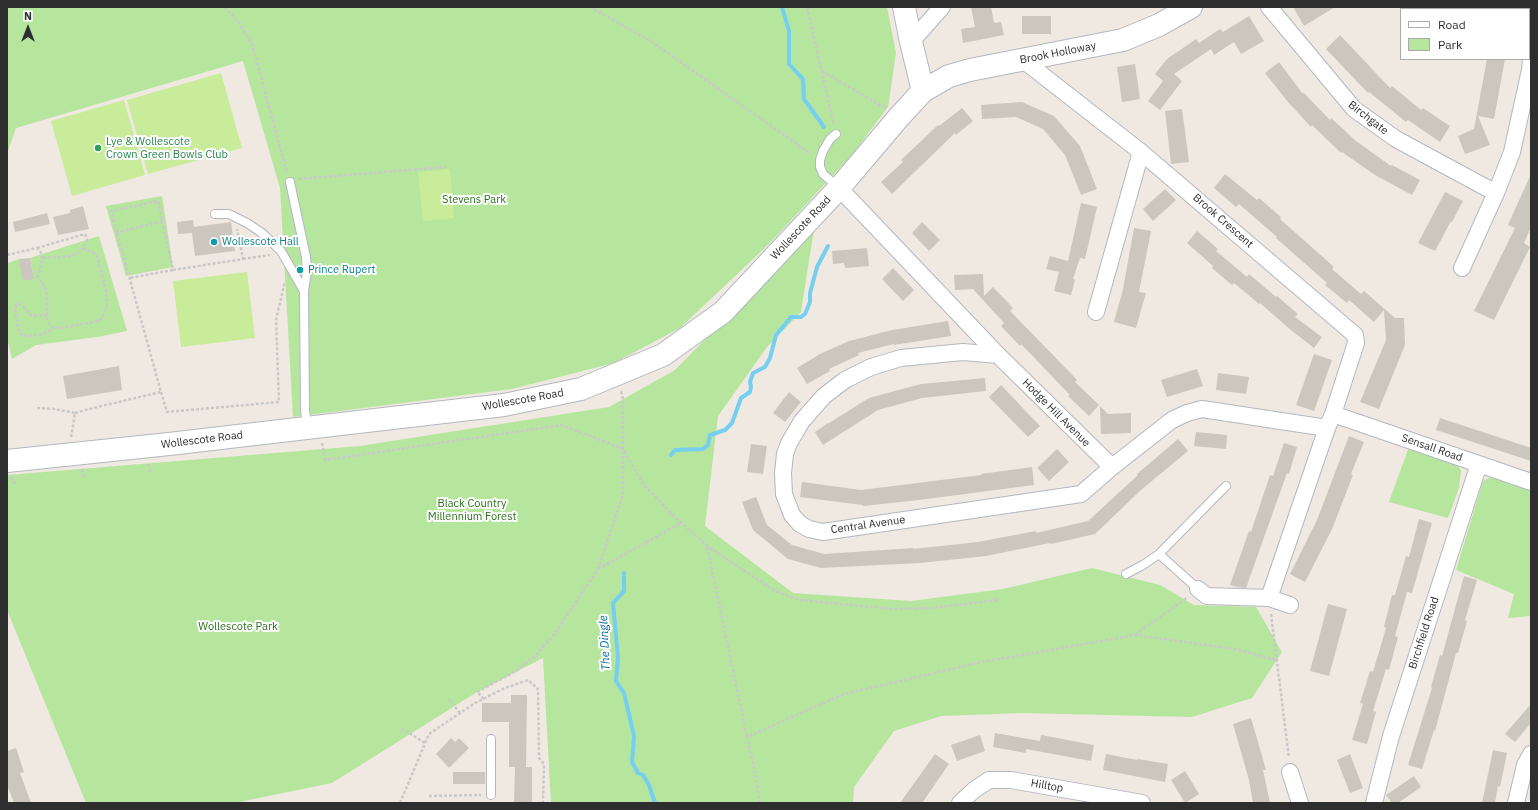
<!DOCTYPE html>
<html>
<head>
<meta charset="utf-8">
<style>
	body { margin:0 }
	#map { position:relative; width:1538px; height:810px; overflow:hidden; background:#efe9e1; font-family:"IBM Plex Sans",sans-serif }
	canvas { display:block }
	.frame { position:absolute; inset:0; border:8px solid #2e2e2e; pointer-events:none }
	.legend { position:absolute; left:1400px; top:8px; width:130px; height:52px; box-sizing:border-box; background:#fff; border:1px solid #ababab; margin:0; padding:5px 7px; list-style:none; font-size:12px; color:#2e2e2e }
	.legend li { display:flex; align-items:center; gap:8px; height:20px }
	.legend b { width:20px; border:1px solid #ababab }
	.north { position:absolute; left:8px; top:8px; width:40px; height:40px; -webkit-text-stroke:3px #fff; paint-order:stroke; rotate:0deg; font-size:11px; font-weight:700; line-height:16px; text-align:center; color:#2e2e2e }
	.north::after { content:''; display:block; margin:auto; width:14px; height:18px; background:#2e2e2e; clip-path:polygon(50% 0,100% 100%,50% 72%,0 100%) }
</style>
</head>
<body>
<div id="map">
<canvas width="1538" height="810"></canvas>
<div class="frame"></div>
<ul class="legend">
<li><b style="height:5px;background:#fff"></b>Road</li>
<li><b style="height:11px;background:#b6e59e"></b>Park</li>
</ul>
<div class="north">N</div>
</div>
<script>
const c = document.querySelector('canvas').getContext('2d');
c.lineJoin = 'round';
function fill(path, color) { c.fillStyle = color; c.fill(path, 'evenodd'); }
const poly = rows => new Path2D(rows.map(r => 'M' + r).join(''));
function strokePath(path, color, width, dash) { c.strokeStyle = color; c.lineWidth = width; c.lineCap = dash ? 'butt' : 'round'; c.setLineDash(dash || []); c.stroke(path); }
function write(font, color, halo, rows, align = 'center') {
  c.font = font + ' "IBM Plex Sans",sans-serif'; c.lineWidth = 4; c.setLineDash([]); c.textBaseline = 'middle'; c.strokeStyle = halo; c.fillStyle = color; for (const [text, x, y, turn = 0] of rows) {
    c.save(); c.translate(x, y); c.rotate((+turn || 0) * Math.PI / 180); c.textAlign = isNaN(turn) ? turn : align; if (halo) c.strokeText(text, 0, 0); c.fillText(text, 0, 0); c.restore();
  }
}
fill(poly([
	[7,7,887,7,896,53,888,107,851,156,769,244,680,328,614,363,512,389,293,417,280,188,243,61,16,128,7,154],
	[162,196,173,267,126,276,106,206],
	[814,229,801,312,767,347,718,416,705,526,793,593,911,601,1003,589,1092,568,1160,585,1194,605,1256,607,1282,652,1252,698,1192,717,1022,713,941,716,894,731,854,787,853,803,551,803,543,658,477,692,332,783,234,803,86,803,7,610,7,475,360,446,609,407,675,370],
	[99,236,127,331,97,337,36,345,12,359,7,338,7,265,8,263,19,259,34,279,30,258],
	[1409,447,1457,463,1461,471,1459,488,1448,518,1389,502],
	[1493,476,1531,489,1531,616,1508,618,1514,594,1456,570,1483,481]
]), '#b6e59e');
fill(poly([
	[221,73,242,148,148,174,127,100],
	[124,100,145,175,72,196,51,121],
	[450,169,454,218,423,221,418,172],
	[247,272,255,338,181,347,173,281]
]), '#c9ec9a');
strokePath(poly([
	[782,7,789,31,789,64,803,79,804,99,824,127],
	[671,455,675,450,703,449,708,445,710,435,725,430,732,423,741,398,750,392,751,386,750,382,753,373,765,367,770,358,776,335,791,317,801,317,805,314,810,302,810,293,817,267,828,246],
	[624,573,624,591,613,603,618,658,616,681,624,693,634,736,632,762,638,773,643,775,649,785,655,803]
]), '#75cff0', 4);
fill(poly([
	[971,7,991,7,994,23,1001,22,1004,35,963,43,961,29,975,27],
	[1293,7,1335,7,1304,26],
	[1022,16,1051,16,1051,34,1022,34],
	[1249,16,1264,41,1241,54,1234,42,1214,55,1211,49,1174,74,1182,81,1160,110,1148,101,1163,81,1155,74,1167,59,1196,39,1199,43,1220,29,1223,32],
	[1340,35,1390,88,1392,86,1421,110,1423,108,1450,126,1440,142,1408,120,1406,122,1369,92,1368,93,1326,49],
	[1487,59,1505,59,1494,119,1478,116,1490,145,1465,154,1458,136,1474,129],
	[1279,62,1303,94,1304,93,1330,120,1331,118,1356,141,1391,166,1392,165,1420,180,1412,195,1375,175,1342,152,1341,153,1312,125,1311,127,1288,102,1265,73],
	[1135,64,1140,99,1122,102,1117,67],
	[1022,102,1054,116,1080,146,1097,189,1081,195,1065,155,1043,129,1016,117,982,119,981,105],
	[962,108,973,121,956,135,955,133,892,194,881,182,903,162,901,160,938,125,939,126],
	[1182,109,1189,162,1171,164,1165,111],
	[1225,174,1257,200,1259,198,1281,217,1280,219,1334,267,1332,269,1361,294,1364,291,1395,318,1404,318,1405,345,1379,409,1360,402,1386,340,1384,310,1374,322,1349,300,1347,303,1325,285,1327,283,1276,238,1277,237,1239,204,1236,207,1214,188],
	[1531,174,1531,227,1524,243,1530,247,1494,320,1474,311,1515,228,1508,225],
	[1165,189,1176,200,1153,221,1143,209],
	[1445,192,1463,201,1452,222,1451,221,1435,251,1418,243],
	[1081,203,1097,207,1085,259,1080,258,1073,279,1075,280,1071,295,1054,291,1059,272,1046,269,1050,256,1068,261],
	[83,206,89,229,58,235,53,217,70,213,70,210],
	[47,213,50,224,15,232,13,222],
	[193,220,194,227,231,222,235,251,195,256,192,233,178,234,177,222],
	[922,222,940,240,929,251,912,233],
	[1134,228,1151,231,1139,292,1146,293,1136,328,1114,322,1123,289],
	[1197,231,1218,249,1216,251,1247,277,1249,274,1276,297,1277,296,1298,314,1295,317,1322,337,1314,348,1292,331,1260,303,1259,304,1234,283,1232,285,1212,268,1213,266,1187,243],
	[867,248,869,266,845,268,844,263,833,264,832,251],
	[30,258,34,279,23,281,19,259],
	[893,268,914,290,903,301,882,279],
	[983,274,984,296,993,287,1013,308,1010,311,1054,356,1077,380,1075,382,1099,405,1089,416,1068,396,1070,395,1021,344,1020,346,1001,326,1004,323,973,289,955,290,954,275],
	[948,321,951,336,894,345,894,344,858,353,859,355,829,369,830,371,807,384,797,368,820,354,849,341,892,330],
	[1314,354,1332,360,1314,411,1296,405],
	[119,366,122,390,67,399,63,376],
	[1197,369,1203,386,1167,397,1161,380],
	[1218,373,1249,377,1246,394,1216,390],
	[985,378,986,391,922,398,878,410,823,445,815,432,828,423,830,424,829,423,869,398,921,384],
	[1001,385,1040,426,1028,437,989,397],
	[789,392,801,402,785,422,773,413],
	[1100,406,1108,414,1131,413,1131,433,1101,434],
	[1440,418,1531,448,1531,461,1436,430],
	[1196,432,1227,435,1226,449,1194,446],
	[1349,436,1364,442,1351,474,1353,475,1332,529,1305,582,1290,574,1317,520],
	[1178,439,1188,451,1141,490,1095,534,1051,544,1050,543,986,556,920,563,821,568,788,559,753,530,742,502,756,497,767,525,792,545,824,554,913,548,913,549,978,542,1036,531,1036,533,1088,521,1138,475,1137,474],
	[1284,443,1297,447,1289,474,1287,473,1246,588,1237,587,1230,585,1249,531,1251,532,1270,475,1273,476],
	[751,444,767,446,763,474,747,472],
	[1057,449,1069,462,1049,481,1037,468],
	[1032,467,1034,485,919,500,863,506,862,505,800,497,802,482,861,490,981,475,981,474],
	[1419,519,1432,523,1412,593,1407,592,1395,636,1398,637,1389,670,1386,669,1373,711,1376,712,1367,744,1352,740,1363,704,1360,703,1370,671,1373,672,1386,628,1384,627,1392,595,1395,595,1406,556,1409,557],
	[1464,576,1477,580,1465,620,1467,621,1458,653,1456,653,1435,731,1434,730,1422,769,1408,765,1432,688,1431,687,1440,655,1442,656],
	[1328,604,1347,609,1329,676,1310,671],
	[511,695,527,695,526,767,532,767,532,803,514,803,515,767,509,767,509,722,482,722,482,703,511,703],
	[1531,704,1531,723,1515,742,1505,734],
	[1251,718,1266,770,1263,770,1270,803,1253,803,1249,780,1233,724],
	[995,733,1040,741,1041,735,1094,745,1091,761,1026,749,1026,753,993,747],
	[980,735,985,751,957,761,951,745],
	[451,738,455,742,459,738,469,748,449,768,436,754],
	[16,748,24,772,20,773,31,803,14,803,7,785,7,751],
	[1493,750,1507,753,1500,787,1498,786,1495,803,1482,803],
	[935,754,949,764,922,803,900,803],
	[1106,754,1137,760,1138,759,1168,764,1165,782,1103,770],
	[1350,754,1363,788,1350,793,1337,760],
	[1185,771,1199,794,1185,803,1171,780],
	[453,772,485,772,485,784,453,784],
	[1414,776,1421,787,1398,803,1392,803,1386,795]
]), '#cbc7bf');
const lane = poly([
	[836,134,830,139,823,151,820,160,820,167,823,174,838,187],
	[290,182,306,257,307,272,304,291,305,410,307,427],
	[215,214,229,214,247,223,262,233,281,251,304,291],
	[1159,554,1226,486],
	[1126,574,1143,565,1159,554,1198,589],
	[491,739,491,795]
]);
const street = poly([
	[1269,7,1354,109,1396,139,1496,193],
	[911,42,942,7],
	[1023,60,1141,152,1355,335,1356,343,1333,414,1327,428,1269,598],
	[839,188,998,355,1112,467],
	[1462,268,1496,193,1512,152,1530,70,1531,59],
	[1096,312,1141,152],
	[998,355,963,352,901,358,871,367,845,380,824,396,802,421,789,443,785,454,783,473,784,494,792,515,800,524,809,529,823,532,1081,494,1112,467,1172,420,1187,413,1202,409,1327,428],
	[1333,414,1531,482],
	[1198,589,1207,596,1269,598,1290,605],
	[1290,772,1300,803],
	[960,803,974,790,989,780,1011,780,1142,803],
	[1374,803,1391,736,1479,464],
	[1516,803,1525,765,1531,754]
]);
const secondary = poly([
	[904,7,911,42,923,91],
	[7,461,169,444,504,405,581,389,663,355,723,312,839,188,899,117,923,91,949,76,970,70,1123,40,1159,25,1191,7]
]);
strokePath(lane, '#b4b7c1', 10);
strokePath(street, '#b4b7c1', 18);
strokePath(secondary, '#b4b7c1', 24);
strokePath(poly([
	[225,7,239,23,252,44,287,173],
	[590,7,652,42,811,154],
	[807,7,834,125],
	[822,71,885,108],
	[299,179,446,167],
	[116,233,163,221],
	[37,248,85,234,87,240,83,248,78,253,71,256,42,258],
	[7,255,37,248,42,254,42,261,38,277,46,289,47,297,47,319,49,324,54,328,61,328,93,322,101,319,105,312,107,302,106,291,98,259,94,253,83,248],
	[243,259,270,255],
	[173,270,243,259,237,229],
	[47,315,37,316,31,315,23,306,19,304,16,305,15,310,19,332,23,336,30,336,43,334,54,328],
	[161,392,167,412,279,402,276,320,285,281],
	[37,408,55,409,75,413,71,438],
	[75,413,93,408,161,392,111,211,158,201,173,270,129,278],
	[322,443,325,460,562,425,623,449,644,485,673,515,707,546,775,591,799,600,893,609,933,608,998,600],
	[148,464,150,473],
	[82,469,84,478],
	[11,477,16,485],
	[707,547,747,737],
	[598,569,681,523],
	[1271,614,1289,758],
	[1135,635,1188,597],
	[449,699,460,713],
	[484,699,477,692,516,671,534,657,553,636,598,569,623,494,623,399,621,391],
	[401,728,425,743],
	[429,796,481,795],
	[400,803,429,734,475,703,505,688,528,680,538,689,539,758,544,764,543,803],
	[760,803,755,772,747,737,844,694,982,662,1135,635,1235,649,1276,660]
]), '#c9c9c9', 2.5, [3, 2]);
strokePath(lane, '#fff', 8);
strokePath(street, '#fff', 16);
strokePath(secondary, '#fff', 22);
for (const [x, y, r, color] of [
	[98,148,4,"#2e9e5b"],
	[214,242,4,"#0f9aa8"],
	[300,270,4,"#0f9aa8"]
]) { const dot = new Path2D(); dot.arc(x, y, r, 0, 2 * Math.PI); c.fillStyle = color; c.fill(dot); strokePath(dot, '#fff', 1.5); }
write('11px', '#2e2e2e', '#fff', [
	["Brook Holloway",1058,53,-11],
	["Birchgate",1368,118,38],
	["Brook Crescent",1223,221,41],
	["Wollescote Road",801,228,-47],
	["Wollescote Road",523,400,-10],
	["Hodge Hill Avenue",1056,413,45],
	["Wollescote Road",202,440,-7],
	["Sensall Road",1432,448,19],
	["Central Avenue",868,525,-8],
	["Birchfield Road",1424,633,-72],
	["Hilltop",1047,786,10]
]);
write('11px', '#27864d', '#fff', [
	["Lye & Wollescote",106,142],
	["Crown Green Bowls Club",106,155]
], 'left');
write('11px', '#2c6e1b', '#fff', [
	["Stevens Park",474,200],
	["Black Country",472,504],
	["Millennium Forest",472,517],
	["Wollescote Park",238,627]
]);
write('11px', '#0d838f', '#fff', [
	["Wollescote Hall",222,242],
	["Prince Rupert",308,270]
], 'left');
write('italic 12px', '#0d6fa3', '#fff', [
	["The Dingle",605,643,-93]
]);
</script>
</body>
</html>
